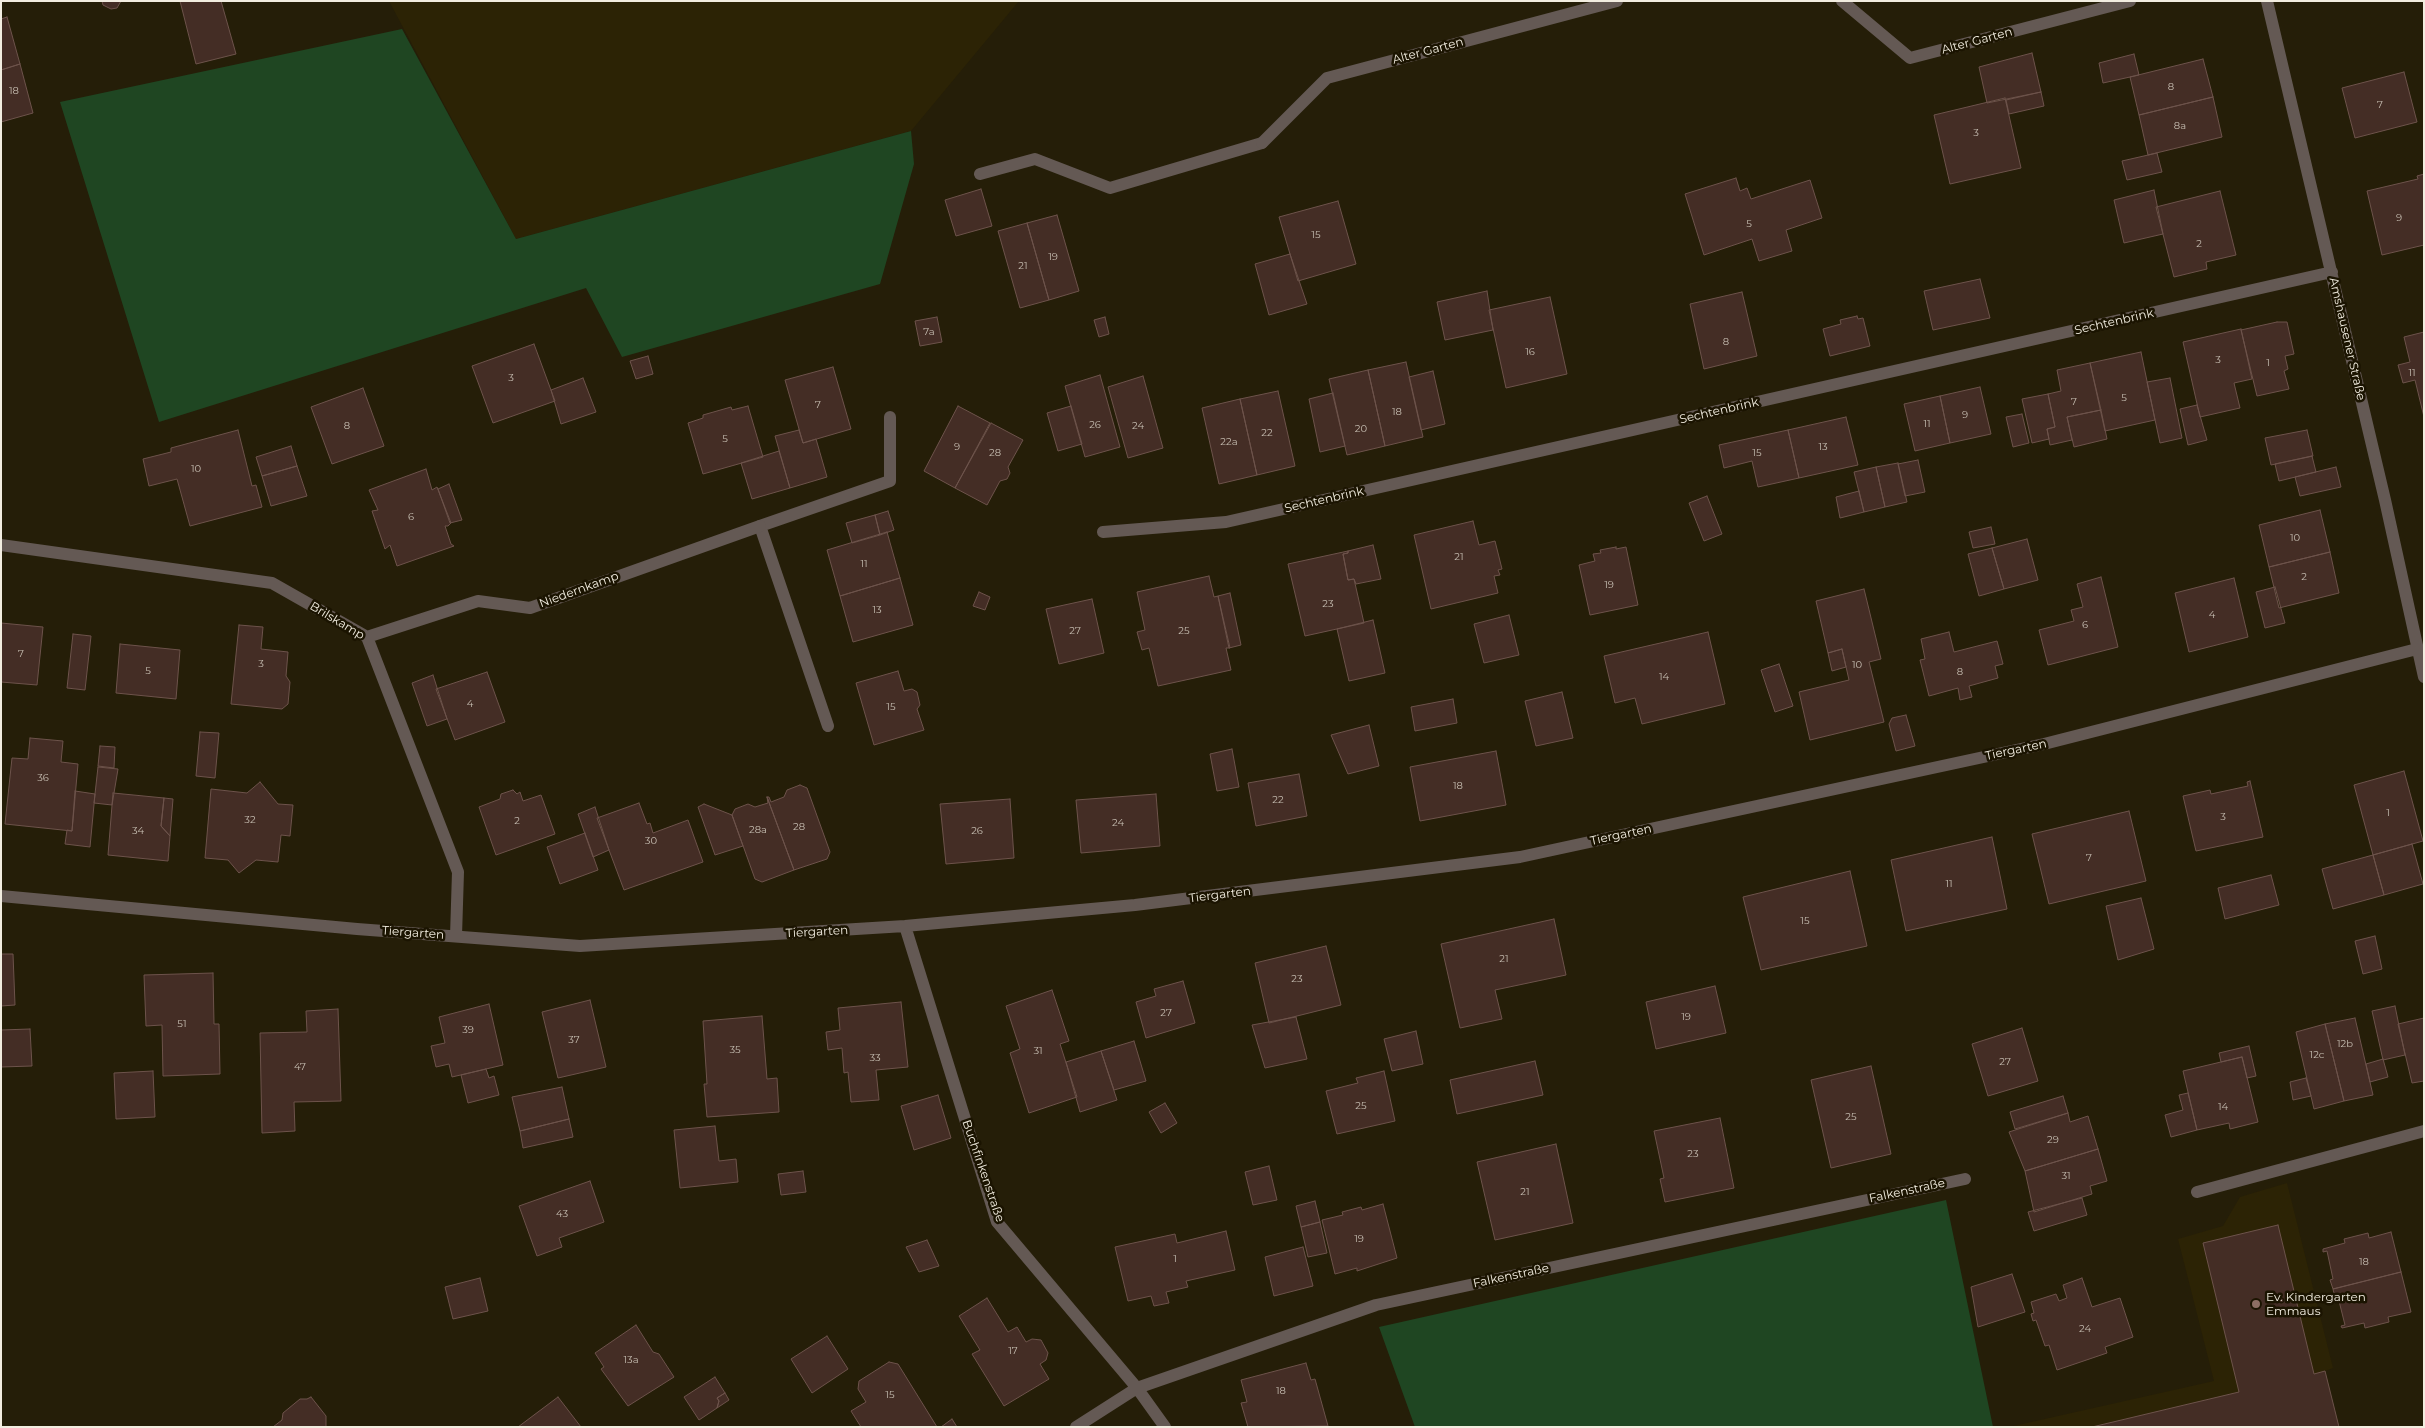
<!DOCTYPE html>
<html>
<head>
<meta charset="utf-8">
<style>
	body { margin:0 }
	#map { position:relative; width:2425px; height:1428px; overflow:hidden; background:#251e08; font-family:Montserrat,sans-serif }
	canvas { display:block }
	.frame { position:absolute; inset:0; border:2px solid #f2ede0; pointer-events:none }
</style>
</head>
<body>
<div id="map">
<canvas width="2425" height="1428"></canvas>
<div class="frame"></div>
</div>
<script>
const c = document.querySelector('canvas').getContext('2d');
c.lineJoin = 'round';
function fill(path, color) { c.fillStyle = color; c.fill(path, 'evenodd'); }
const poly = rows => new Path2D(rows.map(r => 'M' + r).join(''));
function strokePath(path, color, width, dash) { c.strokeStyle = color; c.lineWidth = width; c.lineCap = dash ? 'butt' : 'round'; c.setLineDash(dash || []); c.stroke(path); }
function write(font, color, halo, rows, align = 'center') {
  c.font = font + ' Montserrat,sans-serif'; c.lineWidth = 5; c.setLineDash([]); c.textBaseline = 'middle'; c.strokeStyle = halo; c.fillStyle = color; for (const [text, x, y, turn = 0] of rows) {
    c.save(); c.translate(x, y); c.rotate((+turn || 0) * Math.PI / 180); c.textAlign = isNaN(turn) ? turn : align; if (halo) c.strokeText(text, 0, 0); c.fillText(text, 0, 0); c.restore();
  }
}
fill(poly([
	[389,1,1019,1,911,131,516,239],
	[2287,1183,2333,1368,2325,1371,2339,1427,2009,1427,2214,1381,2178,1239,2223,1226,2240,1197]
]), '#2c2305');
fill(poly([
	[402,29,516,239,911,131,914,164,880,284,622,357,586,288,159,422,60,102],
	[1946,1200,1993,1427,1415,1427,1379,1327]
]), '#1f4622');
const building = poly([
	[102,1,121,1,117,8,111,9,103,5,102,1],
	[180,1,221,1,236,54,196,64,180,1],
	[7,17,20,64,1,70,1,19,7,17],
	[2032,53,2041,92,1987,103,1979,67,2032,53],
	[2134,54,2139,75,2103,83,2099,63,2134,54],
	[2203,59,2213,97,2139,115,2130,77,2203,59],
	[20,64,33,113,1,122,1,70,20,64],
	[2404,72,2417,122,2355,138,2342,88,2404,72],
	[2041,92,2044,106,2009,114,2006,100,2041,92],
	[2213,97,2222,137,2148,155,2139,115,2213,97],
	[2005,98,2021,168,1950,184,1934,115,2005,98],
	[2157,153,2162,172,2127,180,2122,161,2157,153],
	[2424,174,2424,245,2382,255,2367,191,2418,179,2417,176,2424,174],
	[1736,178,1740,191,1747,188,1751,199,1810,180,1822,218,1786,230,1792,251,1759,261,1752,239,1704,255,1685,194,1736,178],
	[981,189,992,226,956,236,945,200,981,189],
	[2154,190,2163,234,2124,243,2114,200,2154,190],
	[2220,191,2236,255,2206,262,2207,269,2174,277,2156,207,2220,191],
	[1338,201,1356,264,1298,281,1279,217,1338,201],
	[1057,215,1079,291,1049,300,1027,223,1057,215],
	[1027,223,1049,300,1020,308,998,231,1027,223],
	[1290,254,1307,304,1269,315,1255,264,1290,254],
	[1980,279,1990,318,1933,330,1924,291,1980,279],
	[1487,291,1493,330,1445,340,1437,302,1487,291],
	[1742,292,1757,356,1704,369,1690,304,1742,292],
	[1550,297,1567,374,1506,388,1489,310,1550,297],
	[1857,316,1858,319,1863,318,1870,346,1830,356,1823,329,1841,324,1840,320,1857,316],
	[937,317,942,342,920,346,915,321,937,317],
	[1105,317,1109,334,1099,337,1094,320,1105,317],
	[2277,322,2287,322,2294,354,2285,356,2288,369,2284,371,2289,389,2257,396,2241,330,2277,322],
	[2241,329,2252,379,2234,383,2240,408,2200,417,2183,342,2241,329],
	[2424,332,2424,417,2415,380,2403,383,2398,365,2410,362,2404,337,2424,332],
	[534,344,555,401,493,423,472,366,534,344],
	[2141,352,2155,420,2105,431,2090,363,2141,352],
	[648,356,653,374,636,379,630,361,648,356],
	[1406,362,1423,437,1385,446,1368,370,1406,362],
	[2090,363,2101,410,2067,417,2072,440,2050,445,2047,429,2055,427,2048,394,2061,391,2057,370,2090,363],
	[833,367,851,429,803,443,785,380,833,367],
	[1368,370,1385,446,1347,455,1329,379,1368,370],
	[1433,371,1445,424,1421,430,1409,377,1433,371],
	[1100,375,1120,447,1085,457,1065,386,1100,375],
	[1143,376,1163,448,1128,458,1108,387,1143,376],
	[583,378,596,412,561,424,551,390,583,378],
	[2170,378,2182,438,2160,443,2147,382,2170,378],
	[1980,387,1991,434,1950,443,1940,396,1980,387],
	[363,388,384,446,332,464,311,407,363,388],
	[1278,391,1295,466,1257,475,1240,399,1278,391],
	[1333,393,1345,446,1320,452,1309,399,1333,393],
	[2048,394,2055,427,2047,429,2049,439,2032,443,2022,399,2048,394],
	[1940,396,1950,443,1915,451,1904,404,1940,396],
	[1240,399,1257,475,1219,484,1202,408,1240,399],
	[2197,405,2207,440,2188,445,2180,409,2197,405],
	[748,406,763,457,703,474,688,423,703,418,703,415,731,407,732,410,748,406],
	[958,406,990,423,955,488,924,471,958,406],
	[1071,406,1082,444,1058,451,1047,413,1071,406],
	[2101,410,2107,439,2074,447,2067,417,2101,410],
	[2022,414,2029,443,2013,447,2006,417,2022,414],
	[1846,417,1858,465,1799,478,1788,430,1846,417],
	[991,423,1023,440,1008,467,1010,473,1007,479,1000,481,987,505,955,488,991,423],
	[238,430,252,486,256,485,262,507,190,526,177,479,149,486,143,459,171,452,171,448,238,430],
	[799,430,803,443,816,439,827,477,790,488,775,436,799,430],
	[1788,430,1799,478,1758,487,1752,461,1724,468,1719,445,1788,430],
	[2307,430,2313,456,2271,465,2265,438,2307,430],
	[291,446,297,466,262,476,256,457,291,446],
	[779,451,790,488,752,499,741,463,779,451],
	[2312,456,2316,472,2279,481,2275,464,2312,456],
	[1918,460,1925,492,1905,496,1898,464,1918,460],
	[1898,463,1907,502,1885,507,1876,467,1898,463],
	[297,466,307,496,271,506,262,476,297,466],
	[1876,467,1885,507,1864,512,1854,472,1876,467],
	[2336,467,2341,487,2300,496,2295,477,2336,467],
	[426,469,432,490,437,487,451,523,448,526,445,526,451,544,454,546,397,566,390,545,385,549,372,511,378,510,369,490,426,469],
	[449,484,462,520,450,523,438,489,449,484],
	[1859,491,1864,512,1840,518,1836,497,1859,491],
	[1707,496,1722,534,1704,541,1689,503,1707,496],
	[2320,510,2330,552,2269,567,2259,525,2320,510],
	[888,511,894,530,880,535,875,515,888,511],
	[875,515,880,535,852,543,846,523,875,515],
	[1473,521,1479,545,1495,541,1502,569,1498,570,1500,575,1494,576,1498,593,1431,609,1414,535,1473,521],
	[1991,527,1995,544,1973,548,1969,532,1991,527],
	[887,532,900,578,840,596,827,550,887,532],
	[2027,539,2038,580,2004,589,1992,548,2027,539],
	[1373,545,1381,579,1356,584,1354,579,1348,580,1343,554,1348,553,1348,551,1373,545],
	[1616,547,1616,549,1626,547,1638,605,1590,615,1579,565,1595,561,1593,554,1601,553,1600,550,1616,547],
	[1992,548,2004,589,1979,596,1968,554,1992,548],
	[1348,551,1348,553,1343,554,1348,580,1354,579,1364,623,1305,636,1288,564,1348,551],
	[2330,552,2339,593,2279,608,2269,567,2330,552],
	[1209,576,1214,597,1218,596,1230,648,1226,648,1231,670,1158,686,1149,648,1142,650,1137,632,1145,630,1137,592,1209,576],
	[2101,577,2118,647,2048,665,2039,630,2074,621,2071,610,2083,607,2077,584,2101,577],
	[900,578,913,625,853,642,840,596,900,578],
	[2234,578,2248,637,2189,652,2175,593,2234,578],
	[2275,587,2285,623,2265,628,2256,592,2275,587],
	[1864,589,1881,659,1869,662,1884,722,1810,740,1799,692,1849,680,1842,649,1828,653,1816,601,1864,589],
	[979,592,990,597,985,610,973,606,979,592],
	[1230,593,1241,645,1229,648,1218,596,1230,593],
	[1092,599,1104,653,1059,664,1046,609,1092,599],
	[1509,615,1519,655,1484,663,1474,624,1509,615],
	[1373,620,1385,673,1349,681,1337,629,1373,620],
	[1,623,43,627,37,685,1,682,1,623],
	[239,625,263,627,261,649,288,652,286,676,290,682,288,704,282,709,231,704,239,625],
	[1708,632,1725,704,1642,724,1635,698,1615,703,1604,656,1708,632],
	[1949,632,1954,652,1997,641,2003,664,1995,666,1998,678,1969,686,1972,697,1960,700,1958,688,1929,696,1920,660,1925,659,1921,639,1949,632],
	[73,634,91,636,85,690,67,688,73,634],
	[120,644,180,650,176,699,116,693,120,644],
	[1842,649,1846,667,1832,671,1828,653,1842,649],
	[1779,664,1793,706,1775,712,1761,670,1779,664],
	[898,671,904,691,912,689,917,692,920,705,917,709,924,730,874,745,856,683,898,671],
	[487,672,505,722,455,740,436,689,487,672],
	[433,675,447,719,427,726,412,683,433,675],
	[1562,692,1573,738,1536,746,1525,701,1562,692],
	[1453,699,1457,723,1415,731,1411,707,1453,699],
	[1906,715,1915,746,1896,751,1889,724,1892,718,1906,715],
	[1369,725,1379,766,1348,774,1331,735,1369,725],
	[200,732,219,733,215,778,196,776,200,732],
	[30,738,63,741,61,762,78,764,72,831,5,824,12,758,28,759,30,738],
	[100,746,115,747,114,768,98,766,100,746],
	[1232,749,1239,787,1217,791,1210,754,1232,749],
	[1496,751,1506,805,1420,821,1410,767,1496,751],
	[98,767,118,769,112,805,94,803,98,767],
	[2404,771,2423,841,2373,855,2354,785,2404,771],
	[1299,774,1307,816,1256,826,1248,783,1299,774],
	[2250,781,2263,837,2196,851,2183,796,2210,790,2211,794,2248,786,2247,782,2250,781],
	[260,782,278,804,293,805,290,836,281,835,278,862,256,860,239,873,228,860,205,858,211,789,247,793,260,782],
	[800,785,807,788,830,852,827,859,794,870,767,797,769,797,771,802,784,797,787,790,800,785],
	[513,790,517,794,520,792,523,801,541,795,555,834,496,855,479,807,500,799,501,794,513,790],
	[75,791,95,794,90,847,65,844,67,830,72,831,75,791],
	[113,793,164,798,161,826,170,836,168,861,108,855,113,793],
	[1156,794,1160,846,1081,853,1076,800,1156,794],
	[767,797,794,870,762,882,755,879,732,815,735,809,748,804,755,807,768,803,767,797],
	[164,798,173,799,170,836,161,826,164,798],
	[1010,799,1014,858,946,864,940,804,1010,799],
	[639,803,647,824,650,823,653,833,688,820,703,862,624,890,597,818,639,803],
	[704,804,732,815,743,846,715,855,698,807,704,804],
	[595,807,609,850,593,857,578,814,595,807],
	[2129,811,2146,881,2049,904,2032,834,2129,811],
	[585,833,598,870,560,884,547,847,585,833],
	[1992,837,2007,909,1906,931,1891,860,1992,837],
	[2412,844,2423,884,2384,895,2373,855,2412,844],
	[2373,855,2384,895,2333,909,2322,869,2373,855],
	[1850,871,1867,946,1761,970,1743,897,1850,871],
	[2271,875,2279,905,2225,919,2218,888,2271,875],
	[2141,898,2154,949,2118,960,2106,906,2141,898],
	[1554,919,1566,975,1495,990,1502,1019,1460,1028,1441,944,1554,919],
	[2375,936,2382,969,2363,974,2355,941,2375,936],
	[1326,946,1341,1005,1269,1023,1255,963,1326,946],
	[1,954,13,954,15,1005,1,1006,1,954],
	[213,973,214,1024,219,1024,220,1074,163,1076,162,1025,146,1026,144,975,213,973],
	[1183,981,1195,1023,1146,1038,1136,1002,1156,996,1154,989,1183,981],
	[1715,986,1726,1033,1656,1049,1646,1002,1715,986],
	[1052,990,1069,1041,1060,1044,1077,1097,1029,1113,1010,1053,1020,1049,1006,1006,1052,990],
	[590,1000,606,1067,558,1078,542,1012,590,1000],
	[901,1002,908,1067,876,1070,879,1100,851,1102,848,1072,844,1073,842,1048,828,1050,826,1032,840,1030,838,1008,901,1002],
	[489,1004,503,1065,452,1077,449,1064,436,1067,431,1046,445,1043,439,1017,489,1004],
	[2395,1006,2405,1055,2383,1060,2372,1011,2395,1006],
	[338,1009,341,1101,294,1102,295,1131,262,1133,260,1033,307,1032,306,1011,338,1009],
	[762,1016,767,1079,777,1078,779,1112,707,1117,704,1084,707,1084,703,1021,762,1016],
	[1296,1017,1307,1059,1265,1068,1252,1025,1296,1017],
	[2355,1018,2373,1095,2344,1101,2325,1024,2355,1018],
	[2424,1018,2424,1081,2412,1083,2398,1024,2424,1018],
	[2325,1024,2344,1101,2314,1109,2296,1032,2325,1024],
	[2022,1028,2038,1081,1988,1096,1972,1044,2022,1028],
	[30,1029,32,1066,1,1067,1,1030,30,1029],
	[1416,1031,1423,1064,1392,1071,1384,1039,1416,1031],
	[1134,1041,1146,1081,1114,1090,1101,1051,1134,1041],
	[2249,1046,2256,1076,2247,1078,2242,1057,2221,1062,2219,1053,2249,1046],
	[1101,1051,1117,1100,1080,1112,1066,1062,1101,1051],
	[2242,1057,2258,1122,2230,1129,2229,1123,2197,1130,2183,1071,2242,1057],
	[2383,1059,2388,1077,2370,1082,2366,1064,2383,1059],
	[1535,1061,1543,1095,1457,1114,1450,1080,1535,1061],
	[1871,1066,1891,1154,1831,1168,1811,1080,1871,1066],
	[486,1069,489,1078,494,1076,499,1095,468,1103,461,1075,486,1069],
	[153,1071,155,1117,116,1119,114,1073,153,1071],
	[1384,1071,1395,1121,1337,1134,1326,1091,1358,1083,1356,1078,1384,1071],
	[2306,1078,2311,1096,2293,1100,2290,1082,2306,1078],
	[562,1087,569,1119,520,1131,512,1097,562,1087],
	[2188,1093,2197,1130,2171,1137,2165,1115,2183,1110,2179,1095,2188,1093],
	[938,1095,951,1138,914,1150,901,1106,938,1095],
	[2063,1096,2068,1113,2015,1129,2010,1112,2063,1096],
	[1165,1103,1177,1123,1161,1133,1149,1112,1165,1103],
	[2068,1113,2070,1122,2088,1116,2098,1149,2025,1171,2009,1132,2068,1113],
	[1720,1118,1734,1188,1665,1202,1660,1179,1664,1178,1654,1131,1720,1118],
	[569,1119,573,1137,523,1148,520,1131,569,1119],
	[715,1126,719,1161,736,1159,738,1182,680,1188,674,1130,715,1126],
	[1556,1144,1573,1223,1495,1240,1477,1162,1556,1144],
	[2098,1149,2107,1181,2090,1186,2092,1194,2034,1212,2025,1171,2098,1149],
	[1269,1166,1277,1200,1253,1205,1245,1172,1269,1166],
	[803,1171,806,1192,781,1195,778,1174,803,1171],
	[590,1181,604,1222,559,1238,562,1247,537,1256,519,1206,590,1181],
	[2082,1198,2087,1215,2034,1231,2028,1212,2082,1198],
	[1315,1201,1320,1222,1301,1227,1296,1206,1315,1201],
	[1383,1204,1397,1258,1357,1271,1357,1268,1335,1274,1322,1220,1343,1215,1342,1212,1361,1207,1362,1210,1383,1204],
	[1320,1222,1327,1253,1308,1257,1301,1227,1320,1222],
	[2278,1225,2314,1374,2325,1371,2339,1427,2092,1427,2239,1392,2203,1243,2278,1225],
	[1226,1231,1235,1270,1186,1281,1188,1287,1166,1292,1169,1303,1154,1306,1151,1296,1128,1301,1115,1247,1175,1234,1177,1243,1226,1231],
	[2391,1232,2401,1272,2333,1289,2330,1280,2333,1279,2327,1251,2323,1252,2323,1249,2345,1243,2344,1239,2368,1233,2369,1238,2391,1232],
	[927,1240,939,1266,919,1272,906,1247,927,1240],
	[1303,1247,1313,1286,1274,1296,1265,1257,1303,1247],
	[2401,1272,2411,1312,2388,1317,2389,1322,2365,1328,2364,1323,2342,1328,2341,1326,2345,1325,2338,1297,2335,1298,2333,1289,2401,1272],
	[2012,1274,2025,1312,1978,1327,1971,1287,2012,1274],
	[480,1278,488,1311,453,1319,445,1287,480,1278],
	[2082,1278,2092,1307,2120,1298,2133,1337,2105,1347,2107,1353,2057,1370,2049,1345,2045,1346,2036,1320,2033,1321,2031,1314,2034,1313,2031,1302,2056,1294,2059,1301,2067,1298,2063,1285,2082,1278],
	[987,1298,1008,1332,1017,1327,1026,1342,1032,1339,1041,1340,1048,1353,1046,1360,1040,1364,1049,1379,1004,1406,972,1354,980,1350,959,1316,987,1298],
	[636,1325,653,1352,659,1354,674,1377,628,1406,601,1369,604,1367,595,1353,636,1325],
	[827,1336,848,1369,812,1393,791,1359,827,1336],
	[889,1362,898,1364,937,1427,861,1427,851,1411,866,1402,858,1389,859,1381,889,1362],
	[1306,1363,1311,1380,1315,1379,1328,1426,1248,1427,1241,1403,1247,1402,1241,1380,1306,1363],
	[715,1377,725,1393,717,1398,719,1401,717,1408,699,1420,684,1397,715,1377],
	[725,1393,729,1400,717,1408,719,1401,717,1398,725,1393],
	[311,1397,326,1416,326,1427,273,1427,282,1420,283,1413,300,1399,307,1399,311,1397],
	[558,1397,581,1427,518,1427,558,1397],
	[952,1419,957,1427,941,1427,952,1419]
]);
fill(building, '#442d25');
strokePath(building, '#6d534b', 1);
strokePath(poly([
	[980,174,1035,159,1110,188,1262,143],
	[828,726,760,526,890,481,890,417],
	[2197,1192,2424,1131]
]), '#645954', 12);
strokePath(poly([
	[1842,1,1910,58,2130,1],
	[2267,1,2385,500,2424,677],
	[1262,143,1327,78,1617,1],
	[1103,532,1226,522,2332,272],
	[1,545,272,583,367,637,458,872,456,936],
	[367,637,478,601,530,608,760,526],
	[1,896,357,929,580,946,905,926,1135,905,1520,857,2044,744,2417,649],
	[905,926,997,1222,1137,1388,1165,1427],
	[1076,1427,1137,1388,1376,1305,1965,1179]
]), '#645954', 12);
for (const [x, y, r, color] of [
	[2256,1304,5,"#8d6e63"]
]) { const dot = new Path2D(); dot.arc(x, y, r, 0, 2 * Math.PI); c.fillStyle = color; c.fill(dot); strokePath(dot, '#1b1401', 2); }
write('10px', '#c6bdb1', null, [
	["8",2171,87],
	["18",14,91],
	["7",2380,105],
	["8a",2180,126],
	["3",1976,133],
	["9",2399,218],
	["5",1749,224],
	["15",1316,235],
	["2",2199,244],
	["19",1053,257],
	["21",1023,266],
	["7a",929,332],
	["8",1726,342],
	["16",1530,352],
	["3",2218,360],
	["1",2268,363],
	["11",2412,373],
	["3",511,378],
	["5",2124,398],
	["7",2074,402],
	["7",818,405],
	["18",1397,412],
	["9",1965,415],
	["11",1927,424],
	["26",1095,425],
	["8",347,426],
	["24",1138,426],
	["20",1361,429],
	["22",1267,433],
	["5",725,439],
	["22a",1229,442],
	["9",957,447],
	["13",1823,447],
	["28",995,453],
	["15",1757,453],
	["10",196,469],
	["6",411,517],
	["10",2295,538],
	["21",1459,557],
	["11",864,564],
	["2",2304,577],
	["19",1609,585],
	["23",1328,604],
	["13",877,610],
	["4",2212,615],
	["6",2085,625],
	["27",1075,631],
	["25",1184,631],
	["7",21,654],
	["3",261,664],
	["10",1857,665],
	["5",148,671],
	["8",1960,672],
	["14",1664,677],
	["4",470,704],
	["15",891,707],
	["36",43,778],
	["18",1458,786],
	["22",1278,800],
	["1",2388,813],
	["3",2223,817],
	["32",250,820],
	["2",517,821],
	["24",1118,823],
	["28",799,827],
	["28a",758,830],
	["34",138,831],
	["26",977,831],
	["30",651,841],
	["7",2089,858],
	["11",1949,884],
	["15",1805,921],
	["21",1504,959],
	["23",1297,979],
	["27",1166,1013],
	["19",1686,1017],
	["51",182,1024],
	["39",468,1030],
	["37",574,1040],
	["12b",2345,1044],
	["35",735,1050],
	["31",1038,1051],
	["12c",2317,1055],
	["33",875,1058],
	["27",2005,1062],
	["47",300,1067],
	["25",1361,1106],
	["14",2223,1107],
	["25",1851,1117],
	["29",2053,1140],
	["23",1693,1154],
	["31",2066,1176],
	["21",1525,1192],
	["43",562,1214],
	["19",1359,1239],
	["1",1175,1259],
	["18",2364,1262],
	["24",2085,1329],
	["17",1013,1351],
	["13a",631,1360],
	["18",1281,1391],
	["15",890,1395]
]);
write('12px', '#f2ede0', '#1b1401', [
	["Alter Garten",1977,41,-15],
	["Alter Garten",1428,51,-15],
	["Sechtenbrink",2114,322,-13],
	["Amshausener Straße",2347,339,77],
	["Sechtenbrink",1719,411,-13],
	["Sechtenbrink",1324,500,-13],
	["Niedernkamp",579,590,-20],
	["Brilskamp",337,621,31],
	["Tiergarten",2016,750,-12],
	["Tiergarten",1621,835,-12],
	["Tiergarten",1220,895,-7],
	["Tiergarten",817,932,-3],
	["Tiergarten",413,933,4],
	["Buchfinkenstraße",983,1171,71],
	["Falkenstraße",1907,1191,-12],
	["Falkenstraße",1511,1276,-12]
]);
write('12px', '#f2ede0', '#1b1401', [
	["Ev. Kindergarten",2266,1297],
	["Emmaus",2266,1311]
], 'left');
</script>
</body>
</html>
